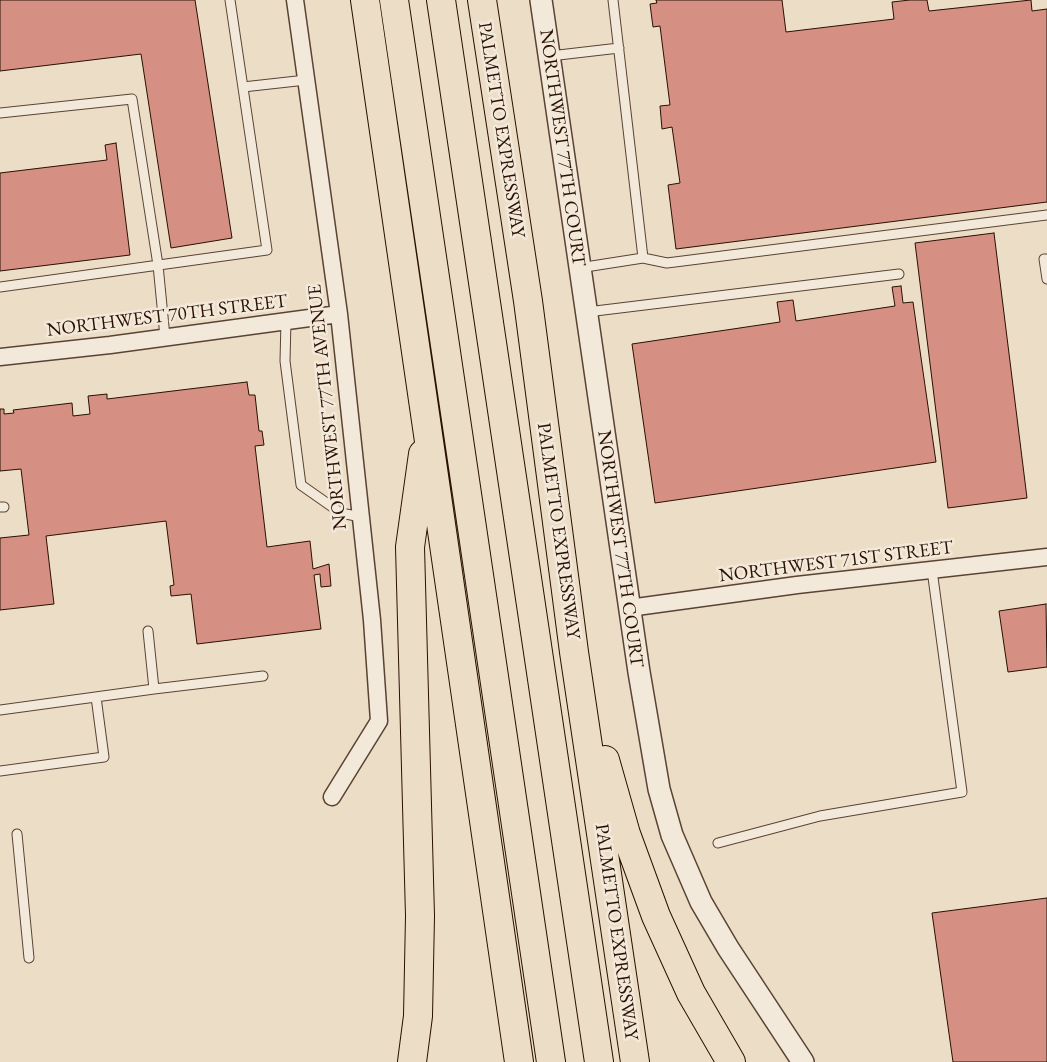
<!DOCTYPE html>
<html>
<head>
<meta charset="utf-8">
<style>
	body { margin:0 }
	canvas { display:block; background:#ecddc6 }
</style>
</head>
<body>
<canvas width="1047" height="1062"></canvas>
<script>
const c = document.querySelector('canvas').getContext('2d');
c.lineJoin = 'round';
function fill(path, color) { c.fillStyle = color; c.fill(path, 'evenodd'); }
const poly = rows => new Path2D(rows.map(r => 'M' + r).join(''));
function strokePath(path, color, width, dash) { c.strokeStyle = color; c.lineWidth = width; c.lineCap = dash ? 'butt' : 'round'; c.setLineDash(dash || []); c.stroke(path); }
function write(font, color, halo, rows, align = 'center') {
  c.font = font + ' "EB Garamond",serif'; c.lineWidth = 5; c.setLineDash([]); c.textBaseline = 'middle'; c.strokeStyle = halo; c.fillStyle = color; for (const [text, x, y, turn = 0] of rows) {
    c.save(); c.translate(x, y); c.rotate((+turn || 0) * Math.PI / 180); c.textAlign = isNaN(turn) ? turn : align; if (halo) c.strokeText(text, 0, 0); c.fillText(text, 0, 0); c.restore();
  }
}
const building = poly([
	[0,0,195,0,232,238,171,248,141,54,0,71,0,0],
	[656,0,782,0,786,32,894,19,892,2,910,0,927,0,929,11,1031,0,1032,11,1047,9,1047,202,676,249,668,185,680,183,672,127,662,129,660,106,670,105,660,26,653,27,650,4,657,3,656,0],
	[116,143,130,255,0,271,0,173,107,160,105,145,116,143],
	[994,233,1027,498,948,508,915,243,994,233],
	[901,286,903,303,913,302,936,462,655,503,632,344,780,322,777,302,793,300,796,321,895,306,892,287,901,286],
	[247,382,249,395,255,395,259,431,262,431,264,445,255,446,267,547,310,541,313,569,329,564,331,586,321,587,320,574,314,575,321,629,197,644,191,594,171,596,170,586,174,585,166,521,46,536,54,604,0,610,0,538,29,535,21,469,0,471,0,409,4,409,4,414,14,413,13,410,72,403,73,416,90,414,88,396,107,394,107,399,247,382],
	[1046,604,1047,667,1008,672,999,611,1046,604],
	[1047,898,1047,1062,953,1062,932,913,1047,898]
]);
fill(building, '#d59083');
strokePath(building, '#291002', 1);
const service = poly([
	[550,56,619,48],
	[243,87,306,80],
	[0,113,132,99,158,265,165,337],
	[643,258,667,263,1047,215],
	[1047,259,1044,259,1047,279],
	[579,268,643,258,613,0],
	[0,287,267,250,230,0],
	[587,312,899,274],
	[286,321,285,361,301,485,341,513,361,517],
	[0,507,4,507],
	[148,631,154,689,263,676],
	[0,710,154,689],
	[0,771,104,757,96,697],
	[17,834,29,958],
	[718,843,820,816,962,792,932,570]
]);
const minor = poly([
	[295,0,339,314,372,620,379,721,332,797],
	[0,357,110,345,339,314],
	[629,608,797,585,1047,557]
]);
const tertiary = poly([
	[541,0,639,672,659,789,672,835,701,902,728,948,803,1062]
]);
const motorway = poly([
	[365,0,519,1062],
	[394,0,551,1062],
	[441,0,599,1062],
	[482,0,528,301,574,652,635,1062],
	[605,760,626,834,656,916,691,993,731,1062],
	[412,1062,418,1016,420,916,410,547,423,454]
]);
strokePath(service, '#5a4333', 11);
strokePath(minor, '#5a4333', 19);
strokePath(tertiary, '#5a4333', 24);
strokePath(motorway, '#291002', 30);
strokePath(service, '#f3e9da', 9);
strokePath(minor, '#f3e9da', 16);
strokePath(tertiary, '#f3e9da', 21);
strokePath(motorway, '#ecddc6', 28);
write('19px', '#291002', '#f3e9da', [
	["PALMETTO EXPRESSWAY",501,130,81],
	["NORTHWEST 77TH COURT",562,148,82],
	["NORTHWEST 70TH STREET",167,316,-7],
	["NORTHWEST 77TH AVENUE",328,407,-96],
	["PALMETTO EXPRESSWAY",558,531,82],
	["NORTHWEST 77TH COURT",620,549,82],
	["NORTHWEST 71ST STREET",836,562,-7],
	["PALMETTO EXPRESSWAY",616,932,82]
]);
</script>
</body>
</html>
